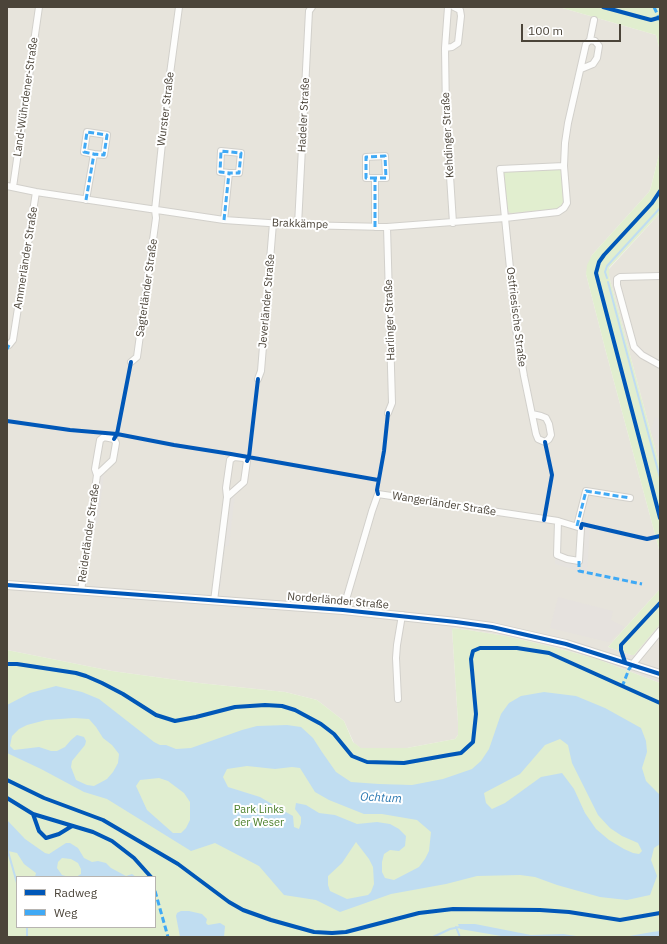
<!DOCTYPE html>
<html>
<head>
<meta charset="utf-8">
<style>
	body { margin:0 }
	#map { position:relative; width:667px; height:944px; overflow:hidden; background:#f4f2ee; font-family:"IBM Plex Sans",sans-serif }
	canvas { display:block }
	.frame { position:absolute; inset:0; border:8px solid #4b4439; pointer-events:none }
	.legend { position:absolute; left:16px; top:876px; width:140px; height:52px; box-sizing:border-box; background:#fff; border:1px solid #b7b4b0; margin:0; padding:5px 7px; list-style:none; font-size:12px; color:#4b4439 }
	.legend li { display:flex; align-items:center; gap:8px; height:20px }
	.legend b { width:20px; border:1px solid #b7b4b0 }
	.scale { position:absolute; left:521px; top:24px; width:100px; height:18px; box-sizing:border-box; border:2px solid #4b4439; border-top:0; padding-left:5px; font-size:12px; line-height:14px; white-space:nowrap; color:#4b4439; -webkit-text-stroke:3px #fff; paint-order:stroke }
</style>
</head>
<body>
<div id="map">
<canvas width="667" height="944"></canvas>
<div class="frame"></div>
<ul class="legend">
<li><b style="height:5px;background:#0057b8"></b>Radweg</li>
<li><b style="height:5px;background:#3fa9f5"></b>Weg</li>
</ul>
<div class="scale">100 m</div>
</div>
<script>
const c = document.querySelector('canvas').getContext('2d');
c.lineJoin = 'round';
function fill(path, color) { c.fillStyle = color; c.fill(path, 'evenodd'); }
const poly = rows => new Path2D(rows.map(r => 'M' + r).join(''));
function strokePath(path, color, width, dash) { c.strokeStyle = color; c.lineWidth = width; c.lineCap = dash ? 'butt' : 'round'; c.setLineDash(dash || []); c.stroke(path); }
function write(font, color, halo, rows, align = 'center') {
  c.font = font + ' "IBM Plex Sans",sans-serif'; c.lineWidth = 4; c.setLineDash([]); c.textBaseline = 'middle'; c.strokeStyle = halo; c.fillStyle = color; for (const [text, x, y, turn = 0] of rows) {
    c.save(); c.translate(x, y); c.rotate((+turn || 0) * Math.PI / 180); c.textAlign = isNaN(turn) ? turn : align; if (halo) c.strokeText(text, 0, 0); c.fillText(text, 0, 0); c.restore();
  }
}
fill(poly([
	[7,7,559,7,656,35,660,51,660,150,651,187,649,192,592,255,586,274,606,352,660,553,660,589,608,647,631,655,634,655,660,623,660,683,597,659,553,647,506,636,468,630,452,628,458,722,458,735,455,739,407,748,360,748,354,743,344,721,317,700,285,692,199,683,112,671,7,650],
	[660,213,660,467,609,276,609,269]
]), '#e7e4dc');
fill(poly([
	[558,597,613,611,611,620,625,627,608,642,550,628]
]), '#e6e2de');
fill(poly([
	[559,7,660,7,660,51,656,35],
	[660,150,660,213,609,268,609,276,660,467,660,553,606,352,586,274,587,265,592,255,649,192,651,187],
	[556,168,559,169,562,172,563,202,561,206,556,209,511,213,508,211,503,172],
	[660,589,660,624,634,655,631,655,608,647],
	[452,628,468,630,506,636,553,647,597,659,660,683,660,937,7,937,7,650,112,671,199,683,285,692,317,700,344,721,353,742,361,748,407,748,455,739,458,735,458,722],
	[17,877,155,877,155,927,17,927]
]), '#e1eecf');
fill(poly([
	[655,417,660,419,660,445,656,443,651,430],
	[104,474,98,523,94,524,88,573,85,574,98,475],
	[235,494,229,545,225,547,220,590,217,590,229,499],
	[584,525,590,526,587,572,582,571],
	[555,559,578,564,577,570,555,564]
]), '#e6e3df');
fill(poly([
	[56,686,82,692,99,699,154,742,160,745,166,745,176,749,191,748,242,730,257,726,287,725,301,727,313,738,322,752,336,772,351,782,379,784,412,785,443,779,472,769,481,761,489,749,501,714,509,703,521,696,544,692,576,696,605,708,641,728,646,741,647,752,642,768,646,781,660,795,660,844,654,848,651,860,657,876,650,895,627,900,600,897,557,885,535,877,520,875,477,876,446,884,391,894,340,912,316,900,284,895,259,866,215,843,191,851,107,799,84,792,41,769,7,753,7,705,30,693],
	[74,718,89,719,96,727,103,738,112,745,119,754,118,763,113,772,107,779,94,786,87,785,76,780,71,767,72,761,85,745,86,741,84,737,77,735,71,740,65,747,57,751,51,751,39,747,14,750,10,746,12,736,19,729,27,725,46,720],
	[560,739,568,745,572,763,598,815,610,828,622,836,638,843,642,851,639,854,633,853,624,849,609,840,596,829,585,813,574,789,562,773,541,777,505,803,492,809,486,803,484,793,520,774,545,745],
	[247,766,275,769,292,767,300,768,315,792,329,800,364,814,382,814,417,820,431,832,429,851,425,859,419,867,394,880,385,878,382,872,382,862,384,854,390,850,399,851,405,846,406,836,399,829,390,824,377,822,357,824,335,815,319,813,306,805,296,803,295,809,301,817,301,823,299,829,294,827,293,816,284,811,260,797,228,787,223,777,227,769],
	[159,778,168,781,184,793,190,802,190,820,186,828,181,833,173,833,147,810,136,786,140,780],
	[356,842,369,859,373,867,374,884,371,892,368,895,347,899,330,891,328,885,328,876,342,863],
	[7,820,25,839,45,853,49,854,66,843,70,843,78,848,84,858,92,862,98,861,106,863,111,868,126,876,132,874,136,877,76,877,81,874,81,869,78,863,71,859,62,858,58,862,57,868,62,875,69,877,35,877,36,873,24,864,17,853,8,851],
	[181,911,189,911,202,914,207,919,206,923,208,925,220,923,225,926,224,937,180,937,176,916,177,913],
	[458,924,475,924,531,935,563,934,583,937,507,937,460,929],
	[660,931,660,937,624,937,652,932]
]), '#c0ddf1');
strokePath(poly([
	[607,278,605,272,607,266,660,208],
	[608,282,660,478],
	[7,848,17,883],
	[27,927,27,937],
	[456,927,460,937],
	[433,937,450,929,460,927]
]), '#c0ddf1', 2);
const minor = poly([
	[448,7,445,48,452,47,458,43,461,16,460,10,454,7],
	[445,48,446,113,453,223],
	[581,69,593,64,597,58,599,46,595,41,590,40],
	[564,166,565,143,568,123,586,44,590,40,594,20],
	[7,186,36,192,224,220,298,225,387,227,505,218,558,212,564,208,567,203,564,166,500,169,505,218,516,329,524,376,536,434,538,439,545,442,549,439,551,435,549,424,546,418,541,416,532,414],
	[13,187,39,7],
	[86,200,94,154,104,155,107,135,87,132,84,152,94,154],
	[224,220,229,173,239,173,241,153,221,151,220,172,229,173],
	[298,225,309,11,312,7],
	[375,227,375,178,386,178,385,156,366,157,366,178,375,178],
	[387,227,392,403,388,413],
	[660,276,620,277,617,279,617,285,634,347,642,355,660,365],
	[9,345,13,340,36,192],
	[131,362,137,357,152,247,156,218,155,210,167,96,179,7],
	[258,379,261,371,273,223],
	[577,526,586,491,630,498],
	[81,591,97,475,95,469,100,440,104,437,114,439,116,443,113,460,97,475],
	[214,601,227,497,244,482,247,461,244,458,234,457,230,460,226,488,227,497],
	[343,610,372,511,378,494,558,521,581,528,579,561,567,559,557,555,558,521],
	[632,665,660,631],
	[398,699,396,658,397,645,402,615]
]);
const tertiary = poly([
	[7,585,343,610,456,622,492,627,566,644,660,674]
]);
strokePath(minor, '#d2d0cb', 8);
strokePath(tertiary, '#d2d0cb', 10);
strokePath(minor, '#fdfdfc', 6);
strokePath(tertiary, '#fdfdfc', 8);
strokePath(poly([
	[654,7,660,20],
	[86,200,94,154,104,155,107,135,87,132,84,152,94,154],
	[224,220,229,173,239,173,241,153,221,151,220,172,229,173],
	[375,227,375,178,386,178,385,156,366,157,366,178,375,178],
	[7,349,9,345],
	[577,526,586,491,630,498],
	[579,561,579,571,642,584],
	[622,687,629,669,632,665],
	[155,891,168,937]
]), '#3fa9f5', 3, [6, 3]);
strokePath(poly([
	[603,7,651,20,658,18],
	[660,191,652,203,604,255,599,262,596,273,660,518],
	[7,421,70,430,117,434,174,445,231,454,378,480],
	[114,439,117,434,131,362],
	[247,461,249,457,258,379],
	[378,494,377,490,384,451,388,413],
	[544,520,552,475,545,442],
	[581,528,582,524,647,539,660,536],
	[7,585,343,610,456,622,492,627,566,644,660,674],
	[625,662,621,650,621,645,660,603],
	[7,664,17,664,76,673,86,676,102,683,123,694,156,715,175,721,196,717,235,707,265,705,282,706,295,710,321,724,334,734,352,756,367,762,404,763,449,755,461,753,473,742,476,714,471,659,473,651,480,648,517,648,549,653,660,703],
	[7,780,44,798,103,820,178,864,229,902,243,910,271,920,314,932,332,933,346,932,419,913,453,909,540,910,569,912,620,920,660,913],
	[7,798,33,814,93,832,112,841,134,858,151,877],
	[33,814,39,831,46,838,59,834,72,826]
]), '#0057b8', 4);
write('11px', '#4b4439', '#fff', [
	["Land-Wührdener-Straße",26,97,-82],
	["Wurster Straße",166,109,-83],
	["Hadeler Straße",304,115,-87],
	["Kehdinger Straße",448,135,-93],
	["Brakkämpe",300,224,2],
	["Ammerländer Straße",26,258,-81],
	["Sagterländer Straße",147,288,-82],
	["Jeverländer Straße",267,301,-85],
	["Ostfriesische Straße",516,317,83],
	["Harlinger Straße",390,320,-92],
	["Wangerländer Straße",444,504,9],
	["Reiderländer Straße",89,533,-82],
	["Norderländer Straße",338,601,5]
]);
write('11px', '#4a7f2a', '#fff', [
	["Park Links",259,810],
	["der Weser",259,823]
]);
write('italic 12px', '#2e7ab2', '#fff', [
	["Ochtum",381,798,3]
]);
</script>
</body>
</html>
